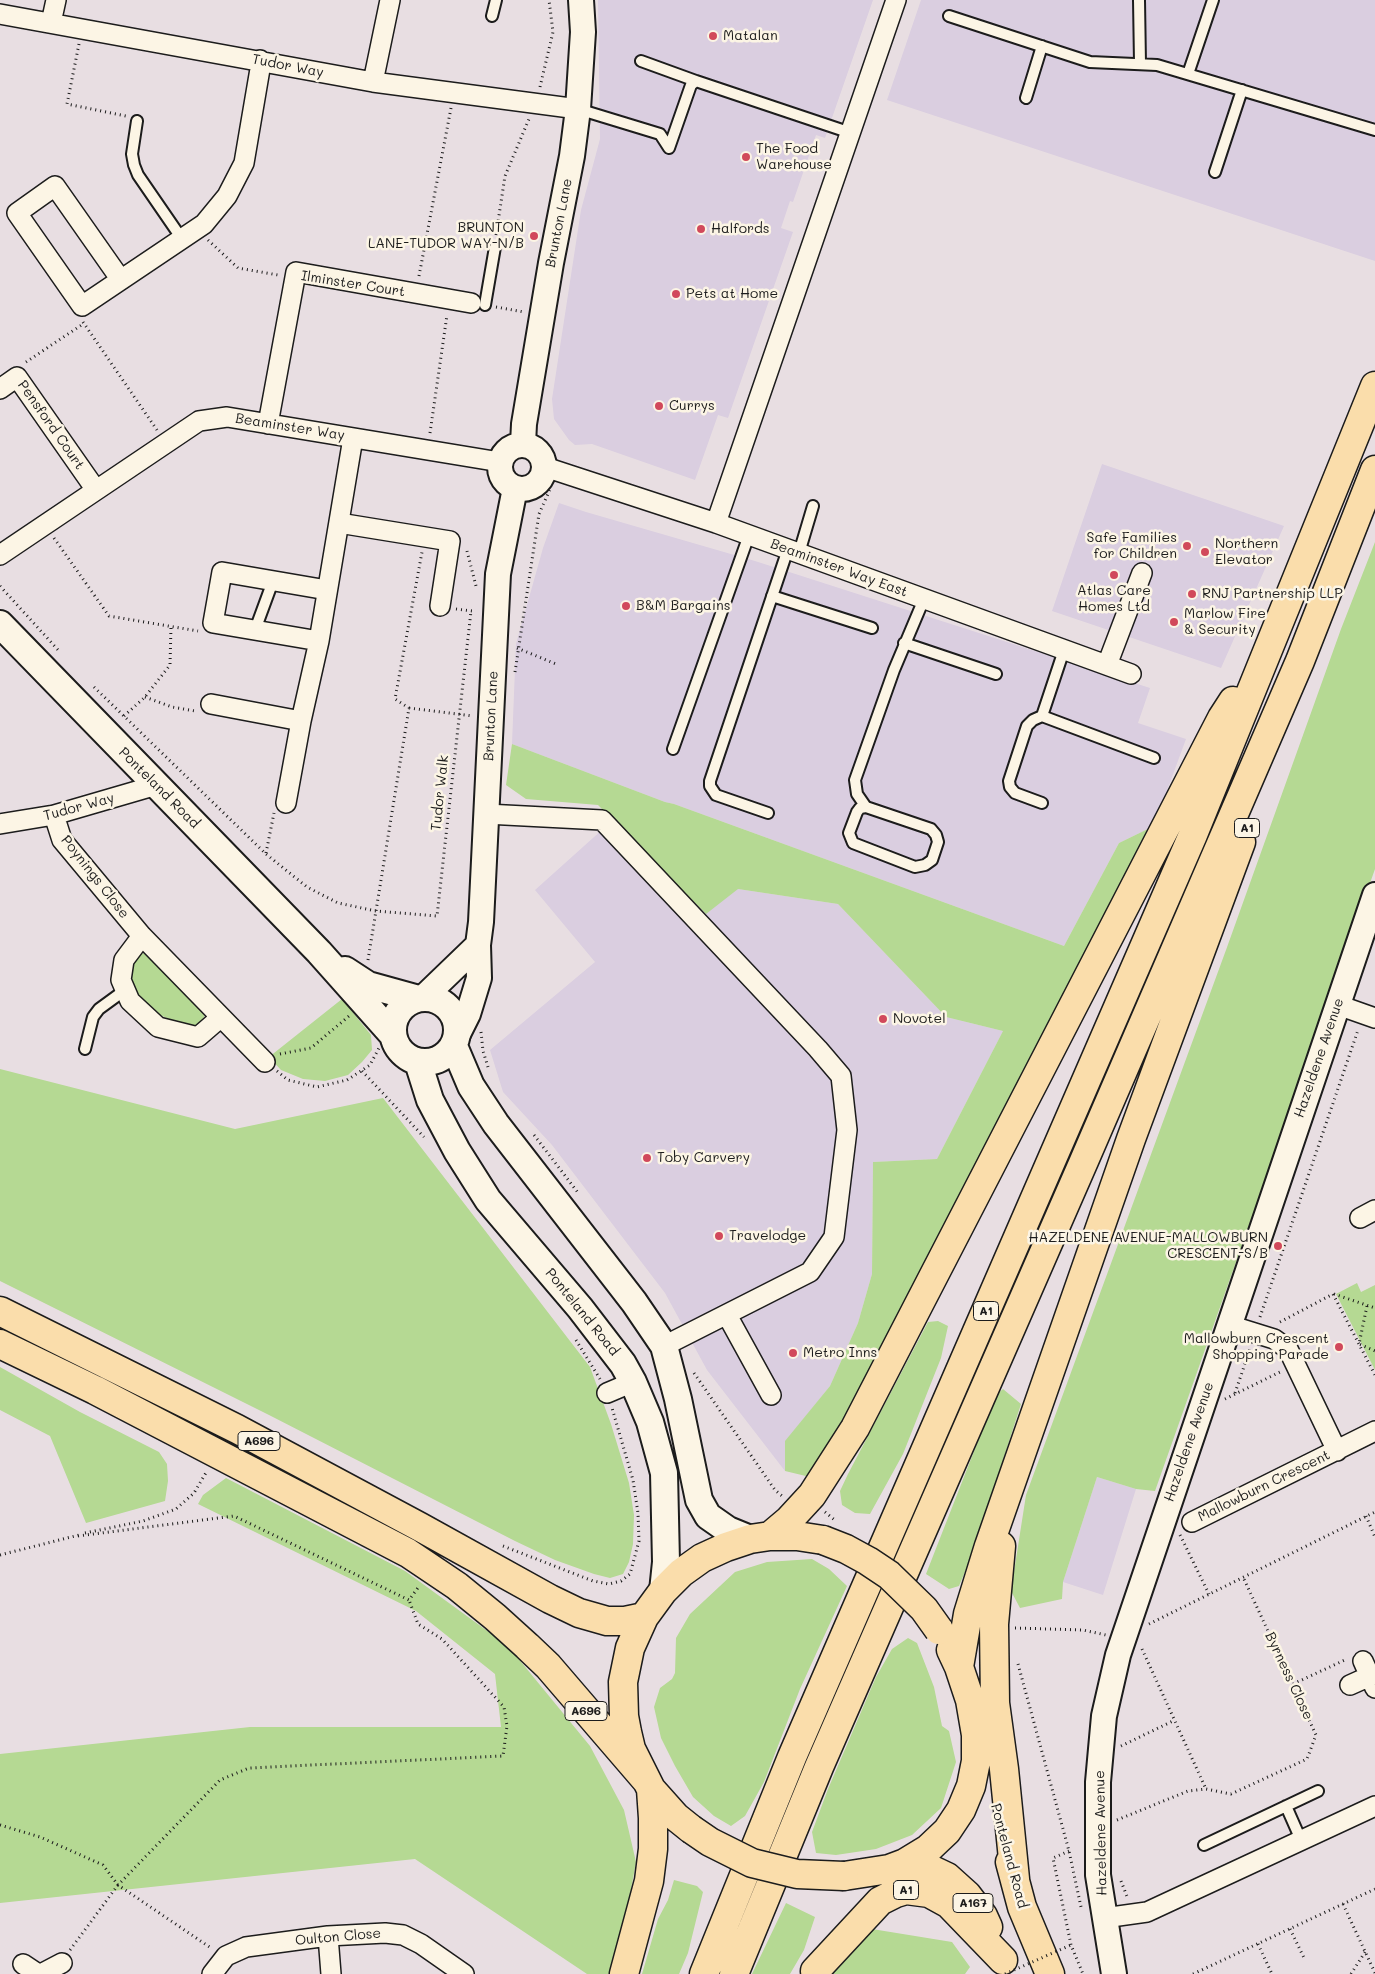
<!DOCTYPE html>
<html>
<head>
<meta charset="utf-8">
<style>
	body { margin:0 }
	canvas { display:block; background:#e8dee2 }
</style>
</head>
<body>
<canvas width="1375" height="1974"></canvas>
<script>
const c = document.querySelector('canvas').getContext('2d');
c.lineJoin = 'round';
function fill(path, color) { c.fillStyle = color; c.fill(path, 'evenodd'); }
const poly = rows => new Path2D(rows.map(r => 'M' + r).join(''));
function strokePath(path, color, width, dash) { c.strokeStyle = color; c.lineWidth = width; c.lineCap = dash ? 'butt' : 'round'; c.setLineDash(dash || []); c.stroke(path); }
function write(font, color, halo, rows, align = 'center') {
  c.font = font + ' Mali,sans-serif'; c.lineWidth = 5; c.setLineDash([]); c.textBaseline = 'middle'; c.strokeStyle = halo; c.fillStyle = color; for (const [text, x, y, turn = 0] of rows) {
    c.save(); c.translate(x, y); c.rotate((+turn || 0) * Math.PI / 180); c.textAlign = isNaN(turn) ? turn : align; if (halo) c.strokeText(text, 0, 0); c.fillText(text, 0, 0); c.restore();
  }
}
fill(poly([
	[598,0,873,0,825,138,816,135,793,202,790,201,781,228,793,232,728,418,718,415,695,480,592,444,575,445,569,440,554,419,552,399,581,210,600,139],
	[921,0,1375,0,1375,261,887,100],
	[1102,464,1284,526,1221,668,1052,611],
	[559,503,586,512,755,561,1150,688,1138,723,1186,739,1154,826,1119,843,1064,946,674,804,665,802,512,744,516,644,543,548],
	[613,820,738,889,838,904,946,1017,1003,1031,937,1159,873,1162,872,1274,858,1323,830,1386,786,1441,785,1471,707,1370,665,1293,552,1145,503,1092,490,1050,595,962,535,890],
	[1097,1477,1136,1489,1103,1595,1063,1582]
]), '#dacee0');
fill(poly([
	[1375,542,1375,869,1155,1491,1136,1489,1097,1477,1063,1582,1062,1599,1020,1608,1011,1591,1026,1495,1226,950,1341,629],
	[512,744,665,802,674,804,1064,946,1119,843,1154,826,814,1478,785,1471,785,1441,830,1386,858,1323,872,1274,873,1162,937,1159,1003,1031,946,1017,838,904,738,889,706,914,598,805,526,799,506,785],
	[147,952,205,1015,199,1027,193,1030,160,1015,140,998,126,983,133,957],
	[342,999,371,1035,372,1050,362,1062,348,1075,325,1081,303,1079,281,1070,269,1057],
	[0,1069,235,1129,383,1098,590,1367,611,1424,629,1483,634,1515,633,1544,629,1562,623,1574,610,1578,594,1574,555,1560,515,1541,269,1415,0,1281],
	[1357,1283,1361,1292,1375,1285,1375,1370,1336,1294],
	[938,1321,948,1326,941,1358,903,1454,870,1514,855,1513,842,1505,840,1491,848,1474,928,1322],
	[0,1367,80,1412,159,1452,167,1464,168,1481,165,1501,86,1523,50,1436,0,1410],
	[1003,1389,1021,1404,975,1548,959,1586,949,1589,926,1574,996,1395],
	[226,1478,405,1571,508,1646,590,1746,624,1810,636,1862,623,1934,612,1974,587,1974,415,1859,0,1903,0,1754,250,1727,501,1727,495,1674,416,1611,198,1504,203,1495],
	[812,1559,829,1569,847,1586,800,1689,764,1782,745,1816,731,1826,714,1816,693,1797,675,1766,661,1738,654,1707,660,1688,672,1679,675,1673,676,1638,690,1614,735,1572,767,1562],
	[908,1638,917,1643,934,1687,942,1726,949,1731,956,1762,941,1808,912,1835,876,1849,836,1855,816,1853,812,1832,828,1789,876,1677,892,1649],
	[674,1880,697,1886,703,1892,688,1953,679,1974,642,1974,658,1919,668,1900],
	[786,1903,815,1917,804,1950,790,1974,752,1974],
	[872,1929,952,1942,970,1967,965,1974,830,1974]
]), '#b5d993');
const service = poly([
	[1139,0,1140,63],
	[492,16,496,0],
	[949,16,1090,62,1157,65,1375,130],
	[1188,74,1213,0],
	[696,81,851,133],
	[1026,98,1042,46],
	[578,109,660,134,669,148,691,85,696,81,641,61],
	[137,121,132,154,134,165,138,175,182,239],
	[1215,172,1242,90],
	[485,305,495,247],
	[799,553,813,506],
	[772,596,872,628],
	[255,630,273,581],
	[904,643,996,674],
	[1064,650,1042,716,1154,758],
	[1042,716,1033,720,1027,726,1009,781,1010,787,1015,793,1042,803],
	[673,749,749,535],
	[866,807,931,829,936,835,938,842,932,860,925,865,915,867,853,843,849,833,857,812,860,808,866,807,857,794,855,780,894,670,924,599],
	[768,813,716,795,710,786,710,781,788,549],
	[85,1049,93,1017,99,1009,125,990],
	[1286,1806,1301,1840],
	[1204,1845,1318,1791]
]);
const minor = poly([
	[0,14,373,82,578,109],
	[51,23,56,0],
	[373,82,390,0],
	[121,280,55,186,17,213,82,306,204,224,227,196,244,163,260,69,260,60],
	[0,389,17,377,96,490],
	[268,424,296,272,471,303],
	[545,467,716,523,1131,674],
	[339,523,450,541,440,606],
	[716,523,896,0],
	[0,555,199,421,227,417,500,462],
	[319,641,213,623,222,572,327,590],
	[1107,665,1142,573],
	[211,704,301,721],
	[286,803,301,721,319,641,353,438],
	[486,814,602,820,818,1049,841,1076,847,1130,834,1237,810,1272,664,1346],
	[54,815,62,840,142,936,265,1062],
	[0,824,54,815,157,785],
	[142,936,124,960,121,980,130,1001,158,1027,198,1037,220,1018],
	[1338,1005,1375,1018],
	[1360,1218,1375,1210],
	[727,1315,771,1395],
	[1229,1325,1274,1339,1288,1349,1337,1451],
	[607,1393,633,1382],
	[1192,1522,1375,1431],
	[1363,1661,1375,1688],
	[1350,1685,1370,1676],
	[1104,1918,1147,1912,1375,1806],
	[328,1936,331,1974],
	[23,1964,38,1974],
	[41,1974,62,1963],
	[212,1974,226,1956,246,1947,328,1936,385,1933,403,1935,421,1944,464,1974]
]);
const tertiary = poly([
	[523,444,524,424,551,263,572,156,578,109,583,32,581,0],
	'500 467a22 22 0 1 1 44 0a22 22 0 1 1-44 0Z',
	[424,997,478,945],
	[458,1034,468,1014,479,978,478,945,481,922,498,574,515,488],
	[1114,1974,1098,1875,1098,1782,1104,1716,1118,1655,1375,895]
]);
const secondary = poly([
	[0,624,319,952,392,1034],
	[345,970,368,985,415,998],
	'393 1030a32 32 0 1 1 64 0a32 32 0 1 1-64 0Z',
	[454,1046,471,1086,496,1124,634,1302,664,1346,678,1399,699,1500,708,1516,728,1530,750,1539],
	[418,1062,430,1100,457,1151,488,1200,580,1308,623,1364,633,1382,650,1422,664,1473,666,1562,663,1591]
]);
const trunk = poly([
	[0,1311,237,1429,420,1527,550,1599,579,1613,607,1621,625,1621,644,1617],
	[0,1344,95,1390,408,1553,457,1586,495,1617,527,1646,548,1666,646,1780],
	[770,1536,789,1520,812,1495,855,1428,1222,718,1233,701],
	[1001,1546,994,1624,995,1703,1004,1769,1015,1879],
	[959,1667,968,1614,989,1546,1131,1139,1241,842],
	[691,1829,676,1817,651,1789,631,1749,627,1732,624,1716,623,1682,630,1648,644,1617,663,1591,681,1573,702,1558,726,1547,750,1539,770,1536,797,1536,823,1540],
	[1010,1862,1022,1907,1050,1974],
	[905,1863,928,1868,947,1877,967,1895,983,1916,988,1927],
	[844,1876,889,1869,905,1863,928,1849,947,1831,961,1810,971,1786,976,1761,976,1735,970,1700,959,1667,951,1650],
	[815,1971,880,1901,896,1893,906,1890,929,1893,949,1904,1003,1960],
	[624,1974,649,1881,653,1849,653,1818,651,1789],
	[704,1974,792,1757,1192,837,1375,386],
	[734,1974,819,1767,1084,1161,1300,661,1375,470]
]);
strokePath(service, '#1c1c1c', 14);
strokePath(minor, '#1c1c1c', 22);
strokePath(tertiary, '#1c1c1c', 28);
strokePath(secondary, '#1c1c1c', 30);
strokePath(trunk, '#1c1c1c', 31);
strokePath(poly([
	[79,44,67,104,126,116],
	[540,87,553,32,549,0],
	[496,235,505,176,529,119],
	[208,240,238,268,278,275],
	[419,276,451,108],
	[496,307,524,312],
	[83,322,157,430],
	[26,362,83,324],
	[430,433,447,315],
	[54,538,109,616,198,631],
	[467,551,476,586],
	[0,586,60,652],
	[456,609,472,611],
	[517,648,556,664],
	[515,672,539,514,551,487],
	[94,687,266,854,307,887,338,903,376,911,437,916,471,611],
	[145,697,172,707,195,711],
	[409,708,473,716],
	[124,716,145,697,170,665,171,626],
	[266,853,274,813],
	[368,960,409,708,395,699,422,552],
	[481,1032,483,1051,488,1067],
	[280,1054,311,1048,349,1016],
	[277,1071,288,1080,317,1087,347,1080,370,1065,379,1048],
	[362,1071,424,1137],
	[534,1135,579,1194],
	[1334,1294,1375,1308],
	[1367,1306,1359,1344,1375,1351],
	[1260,1317,1358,1030],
	[1280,1322,1333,1294,1375,1375],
	[576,1340,600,1379],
	[694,1373,775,1490,782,1496],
	[1235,1393,1250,1349],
	[1225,1399,1280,1372],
	[1366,1516,1375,1537],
	[85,1533,143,1521,176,1509,194,1493,207,1471],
	[1180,1535,1209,1594],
	[78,1536,234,1516,409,1600,420,1585],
	[503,1546,593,1581,609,1584,621,1581,630,1574,639,1541,638,1513,633,1480,612,1408],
	[0,1555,79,1535],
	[1149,1624,1375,1512],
	[1015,1628,1083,1630,1106,1635],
	[1142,1649,1206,1789],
	[1018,1664,1069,1851,1081,1907],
	[1293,1684,1347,1659],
	[1121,1746,1175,1720],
	[1117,1820,1188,1791,1206,1789,1231,1794,1307,1759,1316,1735,1243,1577],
	[0,1825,40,1837,103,1865,118,1885,220,1780,249,1768,503,1756,507,1726,504,1707,442,1639,418,1624,409,1600],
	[1069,1851,1053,1858,1071,1945,1083,1974],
	[1121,1881,1128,1899],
	[1343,1904,1375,1973],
	[1290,1929,1305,1960],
	[1258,1944,1272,1974],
	[70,1950,118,1885,211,1948],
	[1193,1974,1375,1889],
	[1351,1974,1365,1952]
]), '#1c1c1c', 3, [1, 4]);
strokePath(service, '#fcf5e5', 10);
strokePath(minor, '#fcf5e5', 19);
strokePath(tertiary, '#fcf5e5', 24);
strokePath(secondary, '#fcf5e5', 26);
strokePath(trunk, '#faddab', 28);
const trunkBridge = poly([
	[823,1540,846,1549,868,1561,889,1575,924,1609,939,1630],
	[691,1829,710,1842,752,1863,797,1874,844,1876]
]);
strokePath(trunkBridge, '#1c1c1c', 31, []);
strokePath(poly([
	[825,1512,836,1521],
	[1005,1974,1071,1945]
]), '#1c1c1c', 3, [1, 4]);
strokePath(trunkBridge, '#faddab', 28);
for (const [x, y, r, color] of [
	[713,36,5,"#d1495b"],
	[746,157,5,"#d1495b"],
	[701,229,5,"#d1495b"],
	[534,236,5,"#d1495b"],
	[676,294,5,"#d1495b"],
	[659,406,5,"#d1495b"],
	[1187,546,5,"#d1495b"],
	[1205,552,5,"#d1495b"],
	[1114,575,5,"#d1495b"],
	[1192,594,5,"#d1495b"],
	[626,606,5,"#d1495b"],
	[1174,622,5,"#d1495b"],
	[883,1019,5,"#d1495b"],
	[647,1158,5,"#d1495b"],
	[719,1236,5,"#d1495b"],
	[1278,1246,5,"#d1495b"],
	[1339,1347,5,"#d1495b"],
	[793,1353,5,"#d1495b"]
]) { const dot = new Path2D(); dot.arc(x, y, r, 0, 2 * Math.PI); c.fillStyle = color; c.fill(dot); strokePath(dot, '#fcf5e5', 2); }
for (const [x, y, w] of [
	[1247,828,25],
	[986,1311,25],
	[259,1441,42],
	[586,1711,42],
	[906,1890,25],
	[973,1903,40]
]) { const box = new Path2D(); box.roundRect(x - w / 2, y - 9.5, w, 19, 4); c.fillStyle = '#fcf5e5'; c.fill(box); strokePath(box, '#1c1c1c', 1); }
write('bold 12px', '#1c1c1c', null, [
	["A1",1247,828],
	["A1",986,1311],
	["A696",259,1441],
	["A696",586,1711],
	["A1",906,1890],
	["A167",973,1903]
]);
write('14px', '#1c1c1c', '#fcf5e5', [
	["Matalan",723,36],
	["The Food",756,149],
	["Warehouse",756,165],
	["BRUNTON",524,228,"right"],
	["LANE-TUDOR WAY-N/B",524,244,"right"],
	["Halfords",711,229],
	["Pets at Home",686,294],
	["Currys",669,406],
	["Safe Families",1177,538,"right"],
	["for Children",1177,554,"right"],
	["Northern",1215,544],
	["Elevator",1215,560],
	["Atlas Care",1114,591,"center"],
	["Homes Ltd",1114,607,"center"],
	["RNJ Partnership LLP",1202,594],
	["B&M Bargains",636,606],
	["Marlow Fire",1184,614],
	["& Security",1184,630],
	["Novotel",893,1019],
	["Toby Carvery",657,1158],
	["Travelodge",729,1236],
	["HAZELDENE AVENUE-MALLOWBURN",1268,1238,"right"],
	["CRESCENT-S/B",1268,1254,"right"],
	["Mallowburn Crescent",1329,1339,"right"],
	["Shopping Parade",1329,1355,"right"],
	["Metro Inns",803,1353]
], 'left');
write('14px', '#1c1c1c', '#fcf5e5', [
	["Tudor Way",288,66,11],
	["Brunton Lane",559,223,-79],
	["Ilminster Court",353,284,9],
	["Pensford Court",51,425,55],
	["Beaminster Way",290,427,9],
	["Beaminster Way East",839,568,20],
	["Brunton Lane",491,716,-87],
	["Ponteland Road",159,788,45],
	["Tudor Walk",440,793,-84],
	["Tudor Way",79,807,-15],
	["Poynings Close",95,877,52],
	["Hazeldene Avenue",1319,1058,-71],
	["Ponteland Road",582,1312,51],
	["Hazeldene Avenue",1189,1442,-71],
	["Mallowburn Crescent",1264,1486,-26],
	["Byrness Close",1289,1676,65],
	["Hazeldene Avenue",1101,1833,-91],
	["Ponteland Road",1009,1856,75],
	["Oulton Close",338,1937,-5]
]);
</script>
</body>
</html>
